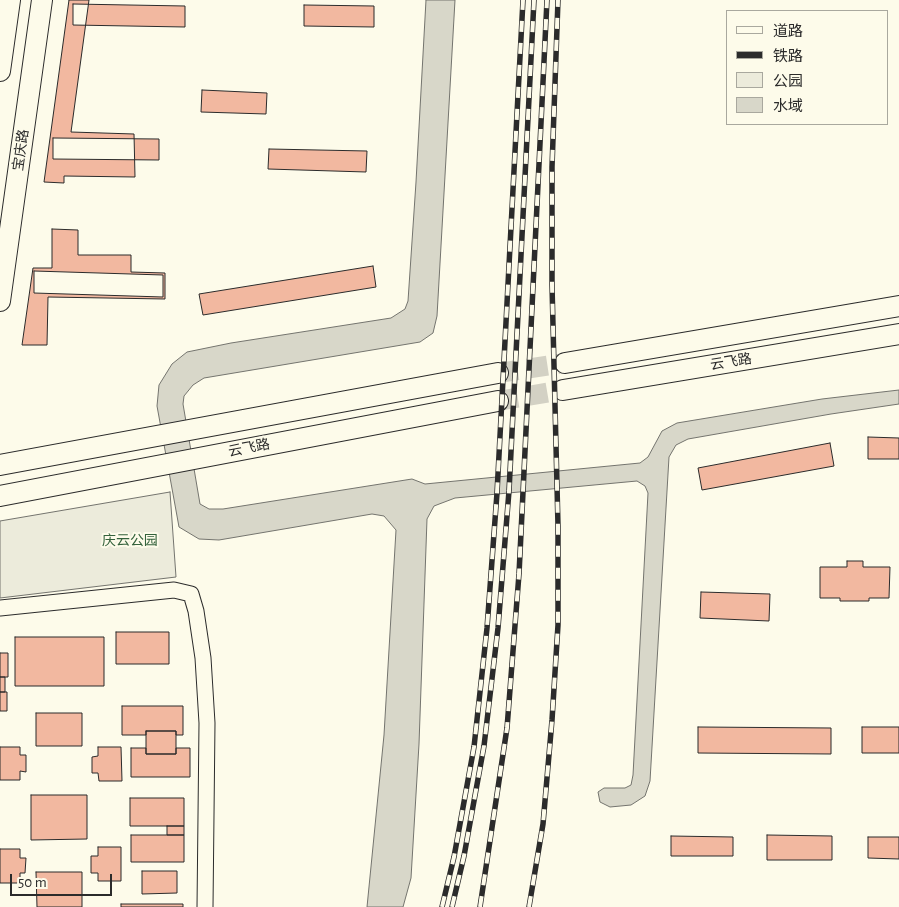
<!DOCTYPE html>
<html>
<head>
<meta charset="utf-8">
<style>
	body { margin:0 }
	#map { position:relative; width:899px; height:907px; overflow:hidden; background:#fdfbea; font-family:"Alegreya Sans","Noto Sans SC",sans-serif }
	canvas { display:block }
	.legend { position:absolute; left:726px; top:10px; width:162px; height:115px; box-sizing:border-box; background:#fdfbea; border:1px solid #a9a89e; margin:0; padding:6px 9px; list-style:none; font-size:15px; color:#2b2b2b }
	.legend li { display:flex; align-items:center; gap:10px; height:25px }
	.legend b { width:25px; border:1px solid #a9a89e }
	.scale { position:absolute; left:10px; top:874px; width:102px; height:22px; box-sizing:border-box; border:2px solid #2b2b2b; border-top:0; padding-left:6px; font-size:15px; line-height:18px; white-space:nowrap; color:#2b2b2b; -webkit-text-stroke:4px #fdfbea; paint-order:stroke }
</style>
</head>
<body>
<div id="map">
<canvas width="899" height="907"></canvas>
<ul class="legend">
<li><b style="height:6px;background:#fdfbea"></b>道路</li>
<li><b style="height:6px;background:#2b2b2b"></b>铁路</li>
<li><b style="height:14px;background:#ecebdb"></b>公园</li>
<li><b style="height:14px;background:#d8d7c9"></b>水域</li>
</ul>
<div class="scale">50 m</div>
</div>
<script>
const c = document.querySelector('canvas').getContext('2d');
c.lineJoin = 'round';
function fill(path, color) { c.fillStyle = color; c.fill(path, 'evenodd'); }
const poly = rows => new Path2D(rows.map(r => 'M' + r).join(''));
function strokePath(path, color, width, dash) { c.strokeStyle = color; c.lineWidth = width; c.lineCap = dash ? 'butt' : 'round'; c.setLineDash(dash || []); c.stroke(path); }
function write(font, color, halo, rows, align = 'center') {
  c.font = font + ' "Alegreya Sans","Noto Sans SC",sans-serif'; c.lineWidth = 4; c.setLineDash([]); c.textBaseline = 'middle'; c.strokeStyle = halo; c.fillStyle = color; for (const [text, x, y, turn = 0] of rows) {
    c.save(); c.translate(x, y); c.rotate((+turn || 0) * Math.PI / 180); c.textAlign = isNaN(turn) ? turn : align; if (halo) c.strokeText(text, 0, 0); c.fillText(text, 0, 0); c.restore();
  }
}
const green = poly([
	[170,492,176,577,0,598,0,521,170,492]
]);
fill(green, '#ecebdb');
strokePath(green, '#74746e', 1);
const water = poly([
	[426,0,455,0,437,316,433,333,420,342,204,378,193,385,184,396,183,404,200,504,209,509,223,509,412,479,425,484,640,463,648,457,662,431,677,423,822,399,899,390,899,404,831,414,688,439,676,445,669,457,650,781,645,796,631,805,610,807,600,802,598,792,604,788,625,788,631,785,633,775,648,493,645,486,637,481,487,495,455,498,434,506,427,519,419,744,411,878,403,907,367,907,384,735,396,530,384,516,372,514,219,540,199,539,179,527,157,406,159,385,172,364,187,352,231,343,391,318,405,309,408,301,416,182,426,0]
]);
fill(water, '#d8d7c9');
strokePath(water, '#74746e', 1);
const building = poly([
	[69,0,89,0,71,132,134,134,135,177,64,176,64,183,44,182,69,0],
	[73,4,185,6,185,27,73,25,73,4],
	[304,5,374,6,374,27,304,26,304,5],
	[202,90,267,93,266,114,201,112,202,90],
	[53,138,159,139,159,160,53,159,53,138],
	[269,149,367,151,366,172,268,169,269,149],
	[52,229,78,230,78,255,131,255,131,272,165,273,165,299,48,297,47,345,22,345,33,268,52,268,52,229],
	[373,266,376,287,203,315,199,294,373,266],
	[34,271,163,275,163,297,34,293,34,271],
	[868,437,899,438,899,459,868,459,868,437],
	[830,443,834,466,702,490,698,468,830,443],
	[847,561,863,561,863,567,890,567,889,598,869,598,869,601,840,601,840,598,820,598,820,567,847,567,847,561],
	[701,592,770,594,769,621,700,618,701,592],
	[116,632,169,632,169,664,116,664,116,632],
	[15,637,104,637,104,686,15,686,15,637],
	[0,653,8,653,8,677,0,677,0,653],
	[0,677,5,677,5,692,0,692,0,677],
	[0,692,7,692,7,711,0,711,0,692],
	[122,706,183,706,183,735,176,735,176,731,146,731,146,735,122,735,122,706],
	[36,713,82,713,82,746,36,746,36,713],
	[698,727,831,728,831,754,698,753,698,727],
	[862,727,899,727,899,753,862,753,862,727],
	[146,731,176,731,176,754,146,754,146,731],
	[0,747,20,747,20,755,26,755,26,772,20,771,20,780,0,780,0,747],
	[98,747,121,747,122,781,99,781,98,773,92,773,92,757,98,756,98,747],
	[131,748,146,748,146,754,176,754,176,748,190,748,190,777,131,777,131,748],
	[31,795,87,795,87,839,31,840,31,795],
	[130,798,184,798,184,826,130,826,130,798],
	[167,826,184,826,184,835,167,835,167,826],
	[131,835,184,835,184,862,131,862,131,835],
	[767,835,832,836,832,860,767,860,767,835],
	[671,836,733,837,733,856,671,856,671,836],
	[868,837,899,837,899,859,868,858,868,837],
	[98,847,121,847,121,881,98,881,98,873,91,873,91,856,98,856,98,847],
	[0,849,20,849,20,858,26,858,25,873,20,873,20,883,0,883,0,849],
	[142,871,177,871,177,893,142,894,142,871],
	[36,872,82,872,82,907,37,907,36,872],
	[121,904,183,904,183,907,121,907,121,904]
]);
fill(building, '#f2b8a0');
strokePath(building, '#2b2b2b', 1);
strokePath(poly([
	[498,373,565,363],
	[498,401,563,390]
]), '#d3d1c4', 20, [20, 10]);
const minor = poly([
	[0,608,174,590,191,594,196,611,203,658,207,723,205,907]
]);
const major = poly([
	[0,71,10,0],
	[0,301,42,0],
	[565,363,899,306],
	[563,390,899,334],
	[0,465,498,373],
	[0,496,498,401]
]);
strokePath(minor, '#2b2b2b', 17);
strokePath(major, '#2b2b2b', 22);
strokePath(minor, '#fdfbea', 15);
strokePath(major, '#fdfbea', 20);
const rail = poly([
	[442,907,454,857,474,747,487,628,497,493,523,0],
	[452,907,464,856,484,746,498,628,509,491,534,0],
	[480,907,507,728,519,574,547,0],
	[529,907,543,824,552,720,558,625,558,526,552,285,552,167,558,0]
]);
strokePath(rail, '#2b2b2b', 5.5);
strokePath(rail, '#fdfbea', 4, [11]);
write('14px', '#2b2b2b', '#fdfbea', [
	["宝庆路",21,150,-82],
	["云飞路",731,362,-9],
	["云飞路",249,448,-11]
]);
write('14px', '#34623c', '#fdfbea', [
	["庆云公园",130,541]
]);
</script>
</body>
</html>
